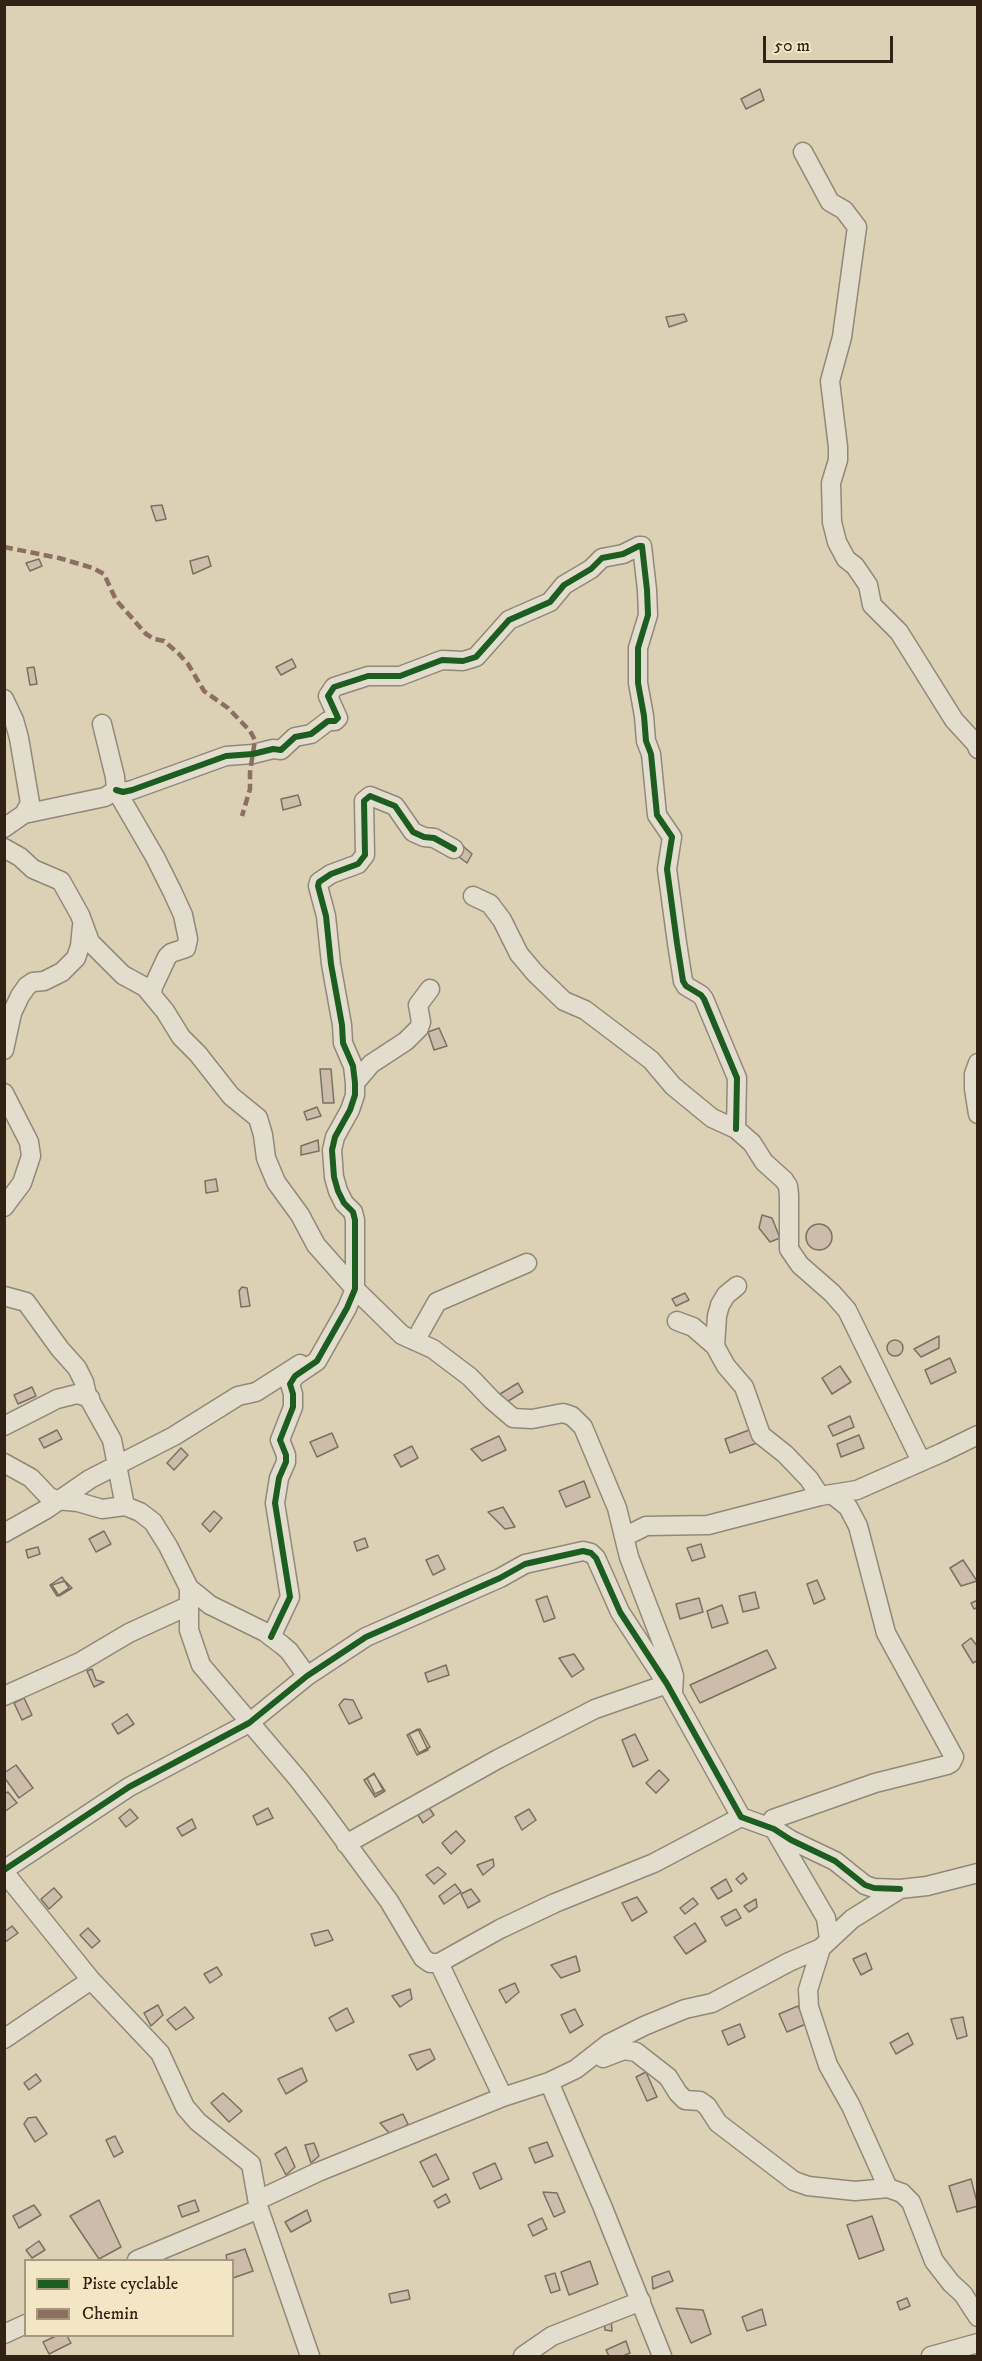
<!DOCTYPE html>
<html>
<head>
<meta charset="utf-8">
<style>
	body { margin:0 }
	#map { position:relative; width:982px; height:2361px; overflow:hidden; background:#dcd1b5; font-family:"IM FELL DW Pica",serif }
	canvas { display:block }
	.frame { position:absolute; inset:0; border:6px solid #312215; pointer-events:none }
	.legend { position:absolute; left:24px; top:2259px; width:210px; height:78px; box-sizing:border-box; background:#f3e6c4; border:2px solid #a5987e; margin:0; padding:8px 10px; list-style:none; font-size:18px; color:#312215 }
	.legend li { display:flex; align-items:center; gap:12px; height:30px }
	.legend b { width:30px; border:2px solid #a5987e }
	.scale { position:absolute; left:763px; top:36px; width:130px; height:27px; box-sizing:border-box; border:3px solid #312215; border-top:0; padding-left:8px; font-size:18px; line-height:21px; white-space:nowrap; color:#312215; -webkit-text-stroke:4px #f3e6c4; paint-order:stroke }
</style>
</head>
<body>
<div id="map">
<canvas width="982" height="2361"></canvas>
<div class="frame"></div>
<ul class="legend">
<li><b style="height:8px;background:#1b5e20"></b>Piste cyclable</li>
<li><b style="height:8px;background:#8d6e63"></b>Chemin</li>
</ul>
<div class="scale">50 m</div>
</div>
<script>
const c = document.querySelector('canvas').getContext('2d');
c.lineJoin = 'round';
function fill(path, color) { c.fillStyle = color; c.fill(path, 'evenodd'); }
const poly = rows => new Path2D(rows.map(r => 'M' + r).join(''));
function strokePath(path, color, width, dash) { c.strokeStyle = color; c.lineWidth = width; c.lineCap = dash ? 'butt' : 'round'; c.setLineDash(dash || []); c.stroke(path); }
const building = poly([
	[760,89,764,100,746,109,741,99,760,89],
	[684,314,687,321,669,327,666,317,684,314],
	[162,505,166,519,156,521,151,506,162,505],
	[208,556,211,566,193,574,190,561,208,556],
	[39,559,42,566,30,571,26,563,39,559],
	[292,659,296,667,281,675,276,667,292,659],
	[34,667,37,684,30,685,27,668,34,667],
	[298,795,301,805,283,810,281,799,298,795],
	[463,846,472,854,467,863,455,854,463,846],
	[439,1028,447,1046,434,1050,428,1032,439,1028],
	[320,1069,331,1069,334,1103,323,1103,320,1069],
	[317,1107,321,1116,307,1120,304,1112,317,1107],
	[318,1140,319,1151,301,1155,301,1146,318,1140],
	[216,1179,218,1191,206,1193,205,1181,216,1179],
	[762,1215,772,1218,780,1238,770,1242,759,1228,762,1215],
	'806 1237a13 13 0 1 1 26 0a13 13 0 1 1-26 0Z',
	[242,1287,247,1288,250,1306,241,1307,239,1291,242,1287],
	[685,1293,689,1300,676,1306,672,1299,685,1293],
	[939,1336,939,1348,921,1357,914,1349,939,1336],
	'887 1348a8 8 0 1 1 16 0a8 8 0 1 1-16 0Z',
	[950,1358,956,1372,931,1384,925,1370,950,1358],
	[840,1366,851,1382,832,1394,822,1378,840,1366],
	[518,1383,523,1392,505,1403,500,1394,518,1383],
	[32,1387,36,1396,18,1404,14,1395,32,1387],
	[850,1416,854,1427,833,1436,828,1426,850,1416],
	[752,1429,757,1443,730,1453,725,1439,752,1429],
	[57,1430,62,1439,44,1448,39,1439,57,1430],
	[332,1433,338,1447,317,1457,310,1442,332,1433],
	[859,1435,864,1448,841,1457,837,1444,859,1435],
	[499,1436,506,1450,482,1461,471,1449,499,1436],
	[412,1446,418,1458,401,1467,394,1455,412,1446],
	[181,1448,188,1455,174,1470,167,1463,181,1448],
	[584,1481,590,1497,566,1507,559,1491,584,1481],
	[503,1507,515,1527,505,1529,488,1512,503,1507],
	[214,1511,222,1518,210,1532,202,1524,214,1511],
	[104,1531,111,1544,96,1552,89,1539,104,1531],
	[365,1538,368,1547,357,1551,354,1542,365,1538],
	[701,1544,705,1557,692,1561,687,1548,701,1544],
	[38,1547,40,1554,28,1558,26,1550,38,1547],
	[438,1555,445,1569,433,1575,426,1560,438,1555],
	[963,1560,977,1581,961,1586,950,1568,963,1560],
	[62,1577,69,1588,57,1596,50,1585,62,1577],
	[817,1580,825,1599,814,1604,807,1584,817,1580],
	[65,1581,72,1588,59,1596,52,1585,65,1581],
	[755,1592,759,1608,743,1612,739,1596,755,1592],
	[547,1596,555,1618,544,1622,536,1600,547,1596],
	[699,1598,703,1612,680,1619,676,1604,699,1598],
	[978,1600,978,1607,974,1609,971,1603,978,1600],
	[722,1605,728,1623,712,1628,707,1611,722,1605],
	[971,1638,978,1647,978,1660,973,1663,962,1645,971,1638],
	[767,1650,776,1668,700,1703,690,1685,767,1650],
	[574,1654,584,1669,572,1677,559,1658,574,1654],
	[446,1665,449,1675,428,1682,425,1673,446,1665],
	[92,1669,96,1680,104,1682,94,1687,87,1671,92,1669],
	[24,1698,32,1715,22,1720,14,1703,24,1698],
	[344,1699,353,1700,362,1718,349,1724,339,1705,344,1699],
	[127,1714,134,1724,118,1734,112,1724,127,1714],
	[418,1729,428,1750,417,1755,407,1735,418,1729],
	[420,1729,430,1747,419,1753,409,1734,420,1729],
	[635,1734,648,1760,633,1767,622,1740,635,1734],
	[16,1765,33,1788,19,1798,4,1777,4,1773,16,1765],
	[659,1770,669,1780,656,1793,646,1783,659,1770],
	[374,1773,383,1790,375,1794,367,1778,374,1773],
	[374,1774,385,1791,375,1797,364,1780,374,1774],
	[8,1792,17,1803,4,1812,4,1794,8,1792],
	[268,1808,273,1818,257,1825,253,1816,268,1808],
	[429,1808,434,1815,423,1823,418,1815,429,1808],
	[130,1809,138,1818,126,1827,119,1818,130,1809],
	[529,1809,536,1820,522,1830,515,1817,529,1809],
	[192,1819,196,1828,182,1836,177,1828,192,1819],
	[456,1831,465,1841,451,1854,442,1843,456,1831],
	[493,1859,494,1866,483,1875,477,1865,493,1859],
	[438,1867,446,1874,434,1884,426,1875,438,1867],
	[743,1873,747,1879,741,1884,736,1879,743,1873],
	[726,1879,732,1891,718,1899,711,1888,726,1879],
	[455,1884,461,1892,444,1904,439,1896,455,1884],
	[54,1888,62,1897,49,1909,41,1899,54,1888],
	[471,1889,480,1901,468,1908,461,1894,471,1889],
	[637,1897,647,1912,632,1921,622,1903,637,1897],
	[693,1898,698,1904,685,1914,680,1908,693,1898],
	[756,1899,757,1907,749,1912,744,1906,756,1899],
	[736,1909,741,1918,726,1926,721,1917,736,1909],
	[695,1923,706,1941,686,1954,674,1937,695,1923],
	[12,1926,18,1933,4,1943,4,1932,12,1926],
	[88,1928,100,1941,92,1948,80,1935,88,1928],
	[328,1930,333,1940,315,1946,311,1934,328,1930],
	[866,1953,872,1969,861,1975,853,1959,866,1953],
	[576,1956,580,1971,561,1978,551,1965,576,1956],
	[217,1967,222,1975,210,1983,204,1974,217,1967],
	[515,1983,519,1992,506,2003,499,1990,515,1983],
	[410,1989,412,1999,400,2007,392,1996,410,1989],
	[158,2005,163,2015,151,2026,144,2013,158,2005],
	[798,2006,806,2024,787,2032,779,2014,798,2006],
	[185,2007,194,2018,176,2030,167,2020,185,2007],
	[347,2008,354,2022,336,2031,329,2018,347,2008],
	[575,2009,583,2025,570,2033,561,2015,575,2009],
	[963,2017,967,2036,957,2039,951,2019,963,2017],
	[740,2024,745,2037,728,2045,722,2031,740,2024],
	[908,2033,913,2044,896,2054,890,2043,908,2033],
	[430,2049,435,2059,417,2070,409,2055,430,2049],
	[302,2068,307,2081,286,2094,278,2079,302,2068],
	[646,2072,657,2097,647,2101,636,2077,646,2072],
	[36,2074,41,2081,29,2090,24,2083,36,2074],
	[223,2093,242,2111,229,2122,211,2103,223,2093],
	[403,2114,408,2124,392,2136,380,2123,403,2114],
	[36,2117,47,2134,35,2142,24,2124,28,2118,36,2117],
	[115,2136,123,2152,114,2157,106,2140,115,2136],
	[547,2142,553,2156,535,2163,529,2148,547,2142],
	[314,2143,319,2156,311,2163,305,2145,314,2143],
	[286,2147,295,2167,286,2175,275,2154,286,2147],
	[436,2154,449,2179,433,2187,420,2162,436,2154],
	[495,2163,502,2179,480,2189,473,2173,495,2163],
	[971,2179,978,2206,957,2212,949,2186,971,2179],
	[543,2192,557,2193,565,2212,554,2217,543,2192],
	[446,2194,450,2202,438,2208,434,2201,446,2194],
	[99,2200,121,2247,99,2259,70,2216,99,2200],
	[195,2200,199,2211,182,2217,178,2206,195,2200],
	[34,2205,41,2215,19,2228,13,2216,34,2205],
	[307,2210,311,2221,291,2232,285,2222,307,2210],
	[872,2216,884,2250,859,2259,847,2225,872,2216],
	[542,2218,547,2229,533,2236,528,2225,542,2218],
	[39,2241,45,2250,32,2258,26,2250,39,2241],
	[245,2249,253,2271,233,2278,232,2260,227,2260,226,2255,245,2249],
	[590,2261,598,2284,569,2295,561,2272,590,2261],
	[669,2271,673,2281,653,2289,652,2277,669,2271],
	[555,2273,560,2290,551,2293,545,2276,555,2273],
	[408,2290,410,2299,391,2303,389,2294,408,2290],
	[907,2298,910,2306,900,2310,897,2302,907,2298],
	[676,2308,703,2310,711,2334,691,2343,676,2308],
	[762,2309,766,2325,747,2331,742,2317,762,2309],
	[611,2319,612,2331,605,2330,604,2320,611,2319],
	[56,2336,67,2336,71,2343,49,2354,43,2342,56,2336],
	[626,2341,630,2353,623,2356,609,2356,606,2350,626,2341]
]);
fill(building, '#cebcab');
strokePath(building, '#797162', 1.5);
const street = poly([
	[803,152,830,202,844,210,857,227,842,337,830,381,838,447,838,460,831,483,832,522,837,542,846,559,855,566,868,585,872,605,899,632,954,720,976,744,978,749],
	[4,699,14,720,19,738,30,803,24,814,4,828],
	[116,790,123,792,132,790,226,756,253,754,273,749,281,750,295,737,311,734,328,721,335,721,338,718,328,696,334,687,368,676,400,676,442,660,463,661,476,657,509,620,550,602,564,585,591,569,602,558,623,554,639,546,642,546,647,590,648,615,638,648,638,683,644,716,646,741,651,754,657,815,672,837,667,869,677,943,683,981,686,986,701,995,704,999,737,1078,736,1129],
	[116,790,155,857,172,891,183,915,188,939,186,948,171,953,167,957,153,987,152,995],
	[24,814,105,797,116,790,115,777,102,724],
	[4,848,20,857,33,869,61,881,80,915,90,942,123,975,145,987,165,1011,181,1037,198,1054,231,1096,258,1118,263,1135,266,1158,276,1182,300,1215,316,1245,355,1289,402,1335,433,1349,470,1377,492,1400,513,1418,532,1419,563,1413,572,1416,583,1427,617,1508,629,1557,671,1666,674,1676,673,1692],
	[473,896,490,904,502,920,519,954,535,973,564,1001,585,1010,651,1060,673,1086,712,1118,736,1129,752,1143,764,1162,784,1180,788,1186,789,1195,789,1249,800,1265,832,1293,847,1310,921,1461],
	[4,1050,12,1013,20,996,27,986,33,982,44,981,62,972,76,958,80,946,82,926],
	[978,1063,974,1074,974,1089,978,1114],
	[355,1083,371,1064,406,1041,419,1028,421,1022,418,1005,430,989],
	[4,1093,29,1142,31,1156,22,1183,4,1207],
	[737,1286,726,1295,720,1305,717,1316,715,1346,726,1366,744,1387,761,1435,785,1454,809,1479,820,1496],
	[4,1296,26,1302,60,1349,77,1368,84,1382,87,1395,112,1440,125,1506],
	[677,1321,693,1327,715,1346],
	[415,1341,437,1302,527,1263],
	[4,1426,57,1399,77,1394,90,1398],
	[4,1463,31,1478,49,1497,57,1500,78,1502,102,1509,125,1506,140,1512,153,1522,168,1546,189,1588,210,1605,265,1632,282,1645,289,1651,307,1676],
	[4,1533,45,1510,90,1479,174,1436,238,1396,256,1392,300,1364],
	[624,1537,646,1526,708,1525,820,1496,857,1490,941,1453,978,1435],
	[189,1588,189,1630,201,1665,298,1779,322,1810,389,1901,423,1958,430,1963,439,1963,503,2097],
	[271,1637,290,1597,275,1503,279,1478,286,1462,286,1455,280,1440,293,1407,293,1394,290,1384,295,1376,317,1361,347,1308,355,1289,355,1220,353,1212,344,1203,338,1191,334,1177,332,1150,335,1137,350,1110,355,1095,355,1083,353,1066,343,1043,342,1025,331,964,326,916,318,886,319,882,331,874,358,864,365,855,364,801,370,796,395,806,413,832,424,837,434,838,454,849],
	[4,1696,80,1662,129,1633,188,1606],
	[346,1844,498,1759,595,1709,667,1684],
	[4,1870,129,1787,249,1723,307,1676,366,1637,500,1578,525,1564,583,1551,591,1553,596,1558,620,1612,667,1684,741,1817,774,1829,791,1840,835,1861,865,1885,874,1888,900,1889],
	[4,1872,91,1980,160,2053,185,2107,198,2122,251,2164,259,2209,310,2356],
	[829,1939,826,1918,774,1829,772,1824,773,1819,875,1783,947,1765,951,1763,954,1757,886,1633,858,1526,848,1507,833,1495],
	[821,1948,808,1990,809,2007,828,2065,851,2106,888,2188,902,2193,911,2202,934,2261,951,2283,963,2294,978,2317],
	[439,1963,500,1929,555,1903,654,1863,741,1817],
	[4,2039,91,1980],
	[603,2058,624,2050,636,2052,668,2077,678,2093,685,2100,700,2101,707,2106,718,2123,794,2181,808,2186,855,2191,888,2188],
	[549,2082,603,2208,662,2356],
	[258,2200,318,2172,503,2097,549,2082,576,2069,608,2044,644,2026,685,2009,712,2003,789,1962,821,1948,852,1919,900,1889,927,1886,978,1873],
	[137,2260,259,2209],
	[4,2334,26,2324],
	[523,2356,552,2336,641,2301],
	[931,2356,978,2343]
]);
strokePath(street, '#918978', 21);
strokePath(street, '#e3ddce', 18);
strokePath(poly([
	[4,547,59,558,93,568,104,574,116,600,146,634,154,639,164,641,179,654,188,664,204,691,228,708,250,731,255,740,250,772,250,789,242,816]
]), '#8d6e63', 4.5, [9, 4.5]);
strokePath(poly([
	[116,790,123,792,132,790,226,756,253,754,273,749,281,750,295,737,311,734,328,721,335,721,338,718,328,696,334,687,368,676,400,676,442,660,463,661,476,657,509,620,550,602,564,585,591,569,602,558,623,554,639,546,642,546,647,590,648,615,638,648,638,683,644,716,646,741,651,754,657,815,672,837,667,869,677,943,683,981,686,986,701,995,704,999,737,1078,736,1129],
	[271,1637,290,1597,275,1503,279,1478,286,1462,286,1455,280,1440,293,1407,293,1394,290,1384,295,1376,317,1361,347,1308,355,1289,355,1220,353,1212,344,1203,338,1191,334,1177,332,1150,335,1137,350,1110,355,1095,355,1083,353,1066,343,1043,342,1025,331,964,326,916,318,886,319,882,331,874,358,864,365,855,364,801,370,796,395,806,413,832,424,837,434,838,454,849],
	[4,1870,129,1787,249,1723,307,1676,366,1637,500,1578,525,1564,583,1551,591,1553,596,1558,620,1612,667,1684,741,1817,774,1829,791,1840,835,1861,865,1885,874,1888,900,1889]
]), '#1b5e20', 6);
</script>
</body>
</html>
